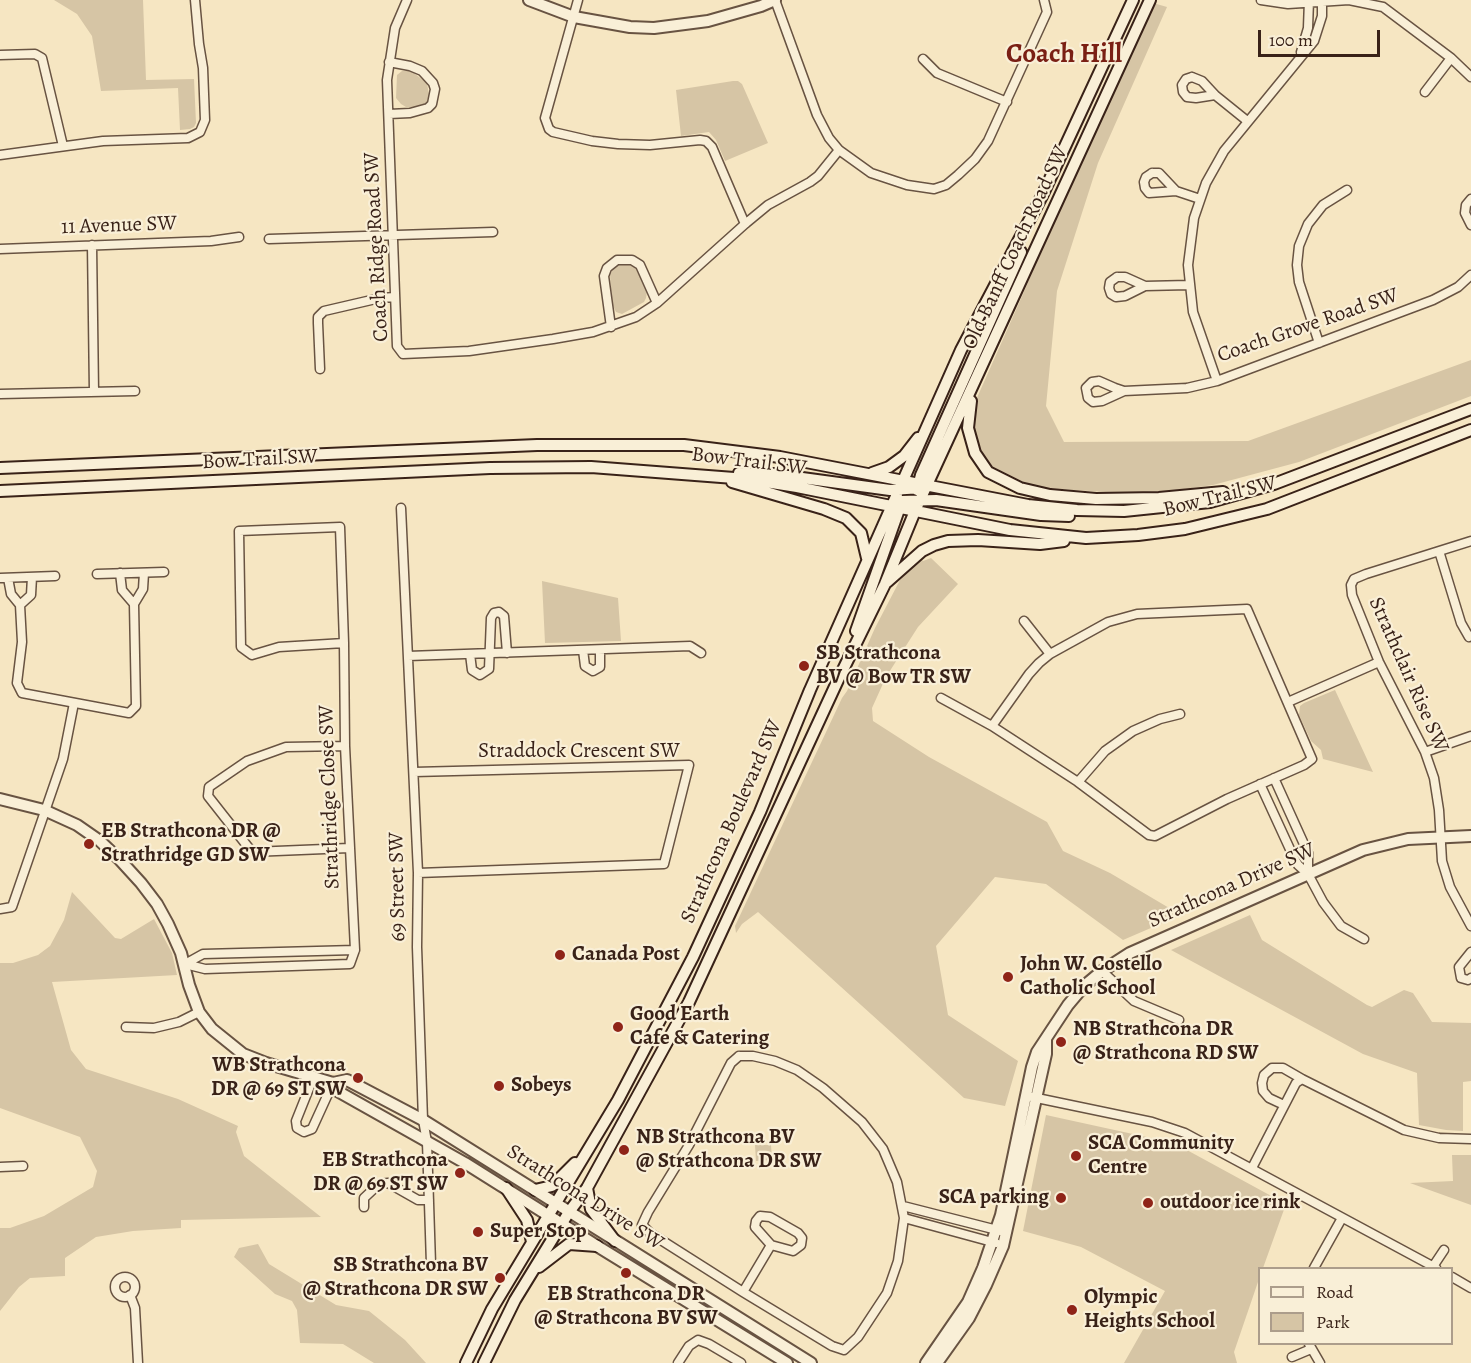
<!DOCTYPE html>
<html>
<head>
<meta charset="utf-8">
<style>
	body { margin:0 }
	#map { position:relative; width:1471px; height:1363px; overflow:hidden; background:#f6e6c2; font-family:Alegreya,serif }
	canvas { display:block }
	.legend { position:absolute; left:1258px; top:1267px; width:195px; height:78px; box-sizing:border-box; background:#f9efd7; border:2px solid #ac9d8b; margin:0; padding:8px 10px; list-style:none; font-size:18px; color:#392218 }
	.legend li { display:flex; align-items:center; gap:12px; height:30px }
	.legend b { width:30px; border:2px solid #ac9d8b }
	.scale { position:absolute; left:1258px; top:30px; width:122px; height:27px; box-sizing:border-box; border:3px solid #392218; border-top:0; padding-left:8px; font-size:18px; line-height:21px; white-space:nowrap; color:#392218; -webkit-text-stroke:4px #f9efd7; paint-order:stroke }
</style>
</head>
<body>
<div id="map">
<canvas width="1471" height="1363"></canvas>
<ul class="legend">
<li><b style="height:8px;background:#f9efd7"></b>Road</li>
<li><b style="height:16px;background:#d6c5a5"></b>Park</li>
</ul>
<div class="scale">100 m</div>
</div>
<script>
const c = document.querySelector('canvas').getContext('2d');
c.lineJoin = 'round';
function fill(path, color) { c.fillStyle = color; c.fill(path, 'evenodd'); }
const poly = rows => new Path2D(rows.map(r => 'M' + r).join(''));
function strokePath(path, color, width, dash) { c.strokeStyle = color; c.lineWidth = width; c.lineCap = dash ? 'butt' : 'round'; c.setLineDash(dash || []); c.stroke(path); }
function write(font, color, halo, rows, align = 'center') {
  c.font = font + ' Alegreya,serif'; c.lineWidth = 4.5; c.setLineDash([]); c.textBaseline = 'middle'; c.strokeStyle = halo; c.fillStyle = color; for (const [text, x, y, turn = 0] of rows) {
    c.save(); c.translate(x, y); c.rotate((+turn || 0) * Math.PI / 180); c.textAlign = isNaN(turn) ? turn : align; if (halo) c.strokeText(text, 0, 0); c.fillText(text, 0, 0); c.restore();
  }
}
fill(poly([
	[54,0,143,0,146,80,194,79,196,123,194,127,190,129,180,130,178,88,101,91,92,36,77,14],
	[1153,3,1167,7,1098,163,1057,291,1046,406,1064,442,1248,441,1471,360,1471,396,1299,462,1213,485,1170,491,1122,493,1040,488,1012,481,985,462,977,451,971,418,976,400,1023,294,1060,206],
	[402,71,411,71,427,83,429,95,427,101,421,107,406,107,401,104,396,98,397,75],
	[733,81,738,81,742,84,768,143,725,161,716,140,709,132,681,136,676,90],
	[628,263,636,269,647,292,646,298,644,302,622,314,616,312,612,304,610,275,615,266],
	[931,558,958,584,918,627,886,677,872,708,873,721,929,757,1047,822,1063,851,1110,873,1181,915,1123,940,1046,884,995,877,936,946,948,1015,1018,1061,1005,1106,964,1098,758,912,742,924,736,933,735,926,842,698,847,691,875,628,900,580,921,559,923,561],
	[542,581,618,598,621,641,545,643],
	[1335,690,1373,772,1323,759,1321,750,1311,741,1299,715,1300,706,1304,703],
	[72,892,115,938,121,939,154,919,172,953,177,975,52,982,71,1050,86,1069,178,1099,238,1126,236,1132,244,1156,321,1217,181,1220,181,1228,133,1231,96,1237,65,1258,65,1276,30,1278,19,1287,0,1311,0,1228,10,1228,44,1216,93,1187,97,1171,80,1137,0,1108,0,963,13,963,38,955,50,946,64,920],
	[1250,915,1262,940,1367,1005,1372,1007,1404,990,1413,993,1432,1022,1471,1023,1471,1081,1463,1082,1463,1131,1446,1130,1419,1125,1417,1073,1363,1054,1171,950],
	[1046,1115,1174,1143,1286,1204,1263,1268,1260,1268,1259,1279,1234,1352,1237,1363,1124,1363,1165,1291,1081,1247,1023,1231],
	[755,1145,771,1145,772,1160,756,1161],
	[1452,1155,1471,1155,1471,1205,1410,1183,1453,1181],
	[258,1244,269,1264,336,1305,369,1311,405,1340,426,1363,374,1363,343,1344,300,1343,297,1310,292,1301,275,1294,234,1257,239,1248],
	[674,1285,698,1298,777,1347,775,1350,672,1288]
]), '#d6c5a5');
const minor = poly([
	[407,0,395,28,387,80,397,346,403,354,469,351,553,339,593,332,636,317,657,303,745,224,768,205,810,182,818,176,839,150],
	[578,0,545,118,549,129,553,132,592,141,618,144,650,145,700,140,706,141,712,147,745,224],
	[775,0,817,115,829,138,839,150,871,173,907,185,934,189,946,185,958,175,975,159,988,141,1047,12,1044,0],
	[1261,0,1288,4,1349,0,1383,7,1451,58,1471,77],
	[1301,52,1308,28,1309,0],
	[0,55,35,54,42,58,63,146],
	[923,59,937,73,1007,102],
	[389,62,410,66,422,71,433,83,435,89,432,104,428,108,410,113,389,114],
	[1192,77,1202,81,1215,95,1196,98,1187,97,1183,92,1182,85,1186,79,1192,77],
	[1425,92,1451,58],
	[1215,95,1246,120],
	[0,155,103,141,188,138,200,132,205,120,203,68,199,44,195,0],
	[1152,173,1159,173,1176,191,1149,193,1145,188,1144,182,1146,177,1152,173],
	[1176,191,1200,199],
	[1471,199,1466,205,1465,213,1471,225],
	[269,239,493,232],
	[92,245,94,392],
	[0,249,211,241,239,237],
	[1117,277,1125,277,1145,286,1125,296,1116,297,1111,294,1109,288,1110,282,1117,277],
	[1145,286,1189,285],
	[611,327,604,276,607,268,617,260,632,260,640,265,657,303],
	[1319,343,1299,282,1297,265,1299,246,1308,224,1323,205,1347,190],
	[320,369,318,323,318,317,324,311,380,298,395,297],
	[1099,381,1115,388,1124,391,1102,401,1093,402,1088,398,1086,388,1092,382,1099,381],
	[1217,381,1193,312,1188,265,1194,218,1206,183,1224,151,1314,41,1322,16,1322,0],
	[1124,391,1187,388,1217,381,1433,300,1458,287,1471,275],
	[0,394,135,391],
	[401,508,418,873,417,947,423,1120,427,1142,431,1264],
	[340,527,344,643,279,647,252,655,241,647,239,531,340,527],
	[1471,541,1366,574,1354,579,1351,585,1352,595,1379,662,1425,752,1434,778,1439,810,1442,861,1450,887,1471,926],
	[1439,551,1461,623,1469,637,1471,636],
	[120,573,122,590,134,604],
	[97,574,164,572],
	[0,578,55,576],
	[8,578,11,594,20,605,22,642,17,683,22,693,129,713,136,706,134,604,143,589,144,573],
	[20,605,31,595,32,577],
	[1024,621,1050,654],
	[583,650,585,666,593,671,600,667,600,650],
	[470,654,472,670,480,675,489,669,491,618,494,613,499,612,504,616,507,653],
	[408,656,690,646,701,653],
	[941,698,992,726,1078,782,1149,835,1155,836,1227,799,1304,765,1312,759,1247,609,1137,614,1108,622,1050,654,1039,663,1029,674,992,726],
	[1288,702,1379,662],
	[345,746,286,747,247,761,209,787,208,796,252,852,349,848],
	[1425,752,1471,736],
	[414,772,689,765,664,864,418,873],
	[1274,778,1308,853,1308,874],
	[1078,782,1105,751,1133,731,1160,719,1180,714],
	[1260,784,1294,858,1298,865,1308,874,1323,902,1341,926,1364,939],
	[0,909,12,907,63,759,74,703],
	[1471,952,1459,967,1461,978,1468,980,1471,978],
	[185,964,205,969,350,964,355,950,345,746,344,643],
	[185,964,203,954,355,950],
	[1102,971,1134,1001,1179,1020],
	[126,1027,154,1028,179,1022,199,1012],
	[739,1056,753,1056,775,1061,797,1070,823,1088,862,1122,883,1149,897,1182,904,1218,898,1261,887,1293,858,1337,844,1350,832,1346,743,1292,650,1233,642,1225,648,1212,689,1145,731,1063,739,1056],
	[314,1076,296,1121,297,1128,304,1132,312,1129,333,1083],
	[1032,1097,1152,1122,1185,1133,1436,1268],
	[1284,1105,1269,1098,1263,1091,1262,1083,1264,1075,1272,1068,1283,1068,1302,1079],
	[0,1167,23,1166],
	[1252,1168,1296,1083,1302,1079,1404,1130,1439,1138,1471,1139],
	[903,1206,1001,1231],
	[364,1207,364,1198,379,1184,388,1183,418,1200,429,1200],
	[904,1218,996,1243],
	[1314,1268,1342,1218],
	[1432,1268,1444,1250],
	[1452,1277,1471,1288],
	'115 1287a10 10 0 1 1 20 0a10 10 0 1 1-20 0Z',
	[743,1292,771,1245,793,1251,801,1245,802,1238,798,1233,770,1217,760,1216,756,1221,755,1227,771,1245],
	[130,1295,135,1308,138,1363],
	[1309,1344,1320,1363],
	[1292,1357,1311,1349],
	[678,1363,689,1346,698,1340,709,1344,741,1363]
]);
const tertiary = poly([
	[529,0,574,17,630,27,654,28,708,21,761,6,775,0],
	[0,799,44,810,77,825,100,841,120,860,141,883,157,904,168,924,181,953,189,985,199,1012,212,1029,243,1054,266,1063,333,1083,347,1080,423,1120,811,1363],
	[333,1083,339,1092,465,1163,597,1246,787,1363],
	[926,1363,968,1302,983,1268,1001,1215,1032,1067,1037,1052,1068,1005,1084,986,1102,971,1130,953,1363,850,1408,839,1471,836],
	[937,1363,969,1318,986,1285,1003,1246,1046,1054,1046,1040]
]);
const secondary = poly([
	[971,401,968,428,975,453,988,472,1020,488,1050,495,1096,499,1159,498,1223,492],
	[0,468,537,445,684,445,780,457,1028,505,1077,510,1124,511,1210,502,1274,484,1471,409],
	[739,473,773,474,890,490,923,488],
	[872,473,889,467,904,456,918,438],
	[732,482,824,509,846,518,861,533,867,558],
	[917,490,921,475,1021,252],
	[0,491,490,468,591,467,747,479,797,487,1010,530,1086,538,1138,535,1185,529,1267,509,1471,430],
	[892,506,902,501,936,500,1041,515,1069,516],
	[887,582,922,551,934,545,948,541,978,540,1040,544,1064,541],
	[856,631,902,501],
	[506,1188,527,1220,532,1242],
	[587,1188,591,1209,615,1241],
	[535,1190,552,1186,575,1163],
	[539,1267,569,1244,597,1246],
	[466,1363,492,1309,618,1100,693,957,760,812,810,690,961,350,1042,196,1133,0],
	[484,1363,515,1300,569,1212,587,1188,689,1002,838,680,885,584,915,511,1150,0]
]);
strokePath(minor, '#685342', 11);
strokePath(tertiary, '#685342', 14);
strokePath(secondary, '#392218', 14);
strokePath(minor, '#f9efd7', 8);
strokePath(tertiary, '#f9efd7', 10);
strokePath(secondary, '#f9efd7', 10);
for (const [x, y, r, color] of [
	[804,666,6,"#8f2418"],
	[89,844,6,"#8f2418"],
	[560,955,6,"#8f2418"],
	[1008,977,6,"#8f2418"],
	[618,1027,6,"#8f2418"],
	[1061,1042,6,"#8f2418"],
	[358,1078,6,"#8f2418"],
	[499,1086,6,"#8f2418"],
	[624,1150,6,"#8f2418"],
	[1076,1156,6,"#8f2418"],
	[460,1173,6,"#8f2418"],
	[1061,1198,6,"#8f2418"],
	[1148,1203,6,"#8f2418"],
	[478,1232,6,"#8f2418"],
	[626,1273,6,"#8f2418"],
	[500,1278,6,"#8f2418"],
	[1072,1310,6,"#8f2418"]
]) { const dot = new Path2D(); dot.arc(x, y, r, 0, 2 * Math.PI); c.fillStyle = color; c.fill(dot); strokePath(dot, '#f9efd7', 2); }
write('21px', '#392218', '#f9efd7', [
	["11 Avenue SW",119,226,-2],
	["Coach Ridge Road SW",377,247,-93],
	["Old Banff Coach Road SW",1016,248,-65],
	["Coach Grove Road SW",1308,326,-19],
	["Bow Trail SW",260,460,-3],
	["Bow Trail SW",749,462,7],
	["Bow Trail SW",1220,497,-14],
	["Strathclair Rise SW",1408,675,66],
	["Straddock Crescent SW",579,752],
	["Strathridge Close SW",330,797,-92],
	["Strathcona Boulevard SW",732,822,-66],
	["Strathcona Drive SW",1232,886,-24],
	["69 Street SW",398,887,-91],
	["Strathcona Drive SW",585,1198,32]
]);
write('bold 21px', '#392218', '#f9efd7', [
	["SB Strathcona",816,654],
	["BV @ Bow TR SW",816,678],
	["EB Strathcona DR @",101,832],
	["Strathridge GD SW",101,856],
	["Canada Post",572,955],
	["John W. Costello",1020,965],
	["Catholic School",1020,989],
	["Good Earth",630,1015],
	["Cafe & Catering",630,1039],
	["NB Strathcona DR",1073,1030],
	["@ Strathcona RD SW",1073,1054],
	["WB Strathcona",346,1066,"right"],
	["DR @ 69 ST SW",346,1090,"right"],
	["Sobeys",511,1086],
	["NB Strathcona BV",636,1138],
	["@ Strathcona DR SW",636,1162],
	["SCA Community",1088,1144],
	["Centre",1088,1168],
	["EB Strathcona",448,1161,"right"],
	["DR @ 69 ST SW",448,1185,"right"],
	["SCA parking",1049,1198,"right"],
	["outdoor ice rink",1160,1203],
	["Super Stop",490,1232],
	["SB Strathcona BV",488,1266,"right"],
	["@ Strathcona DR SW",488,1290,"right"],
	["EB Strathcona DR",626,1295,"center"],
	["@ Strathcona BV SW",626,1319,"center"],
	["Olympic",1084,1298],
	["Heights School",1084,1322]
], 'left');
write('bold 27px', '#7a1f14', '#f9efd7', [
	["Coach Hill",1064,55]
]);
</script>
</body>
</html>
